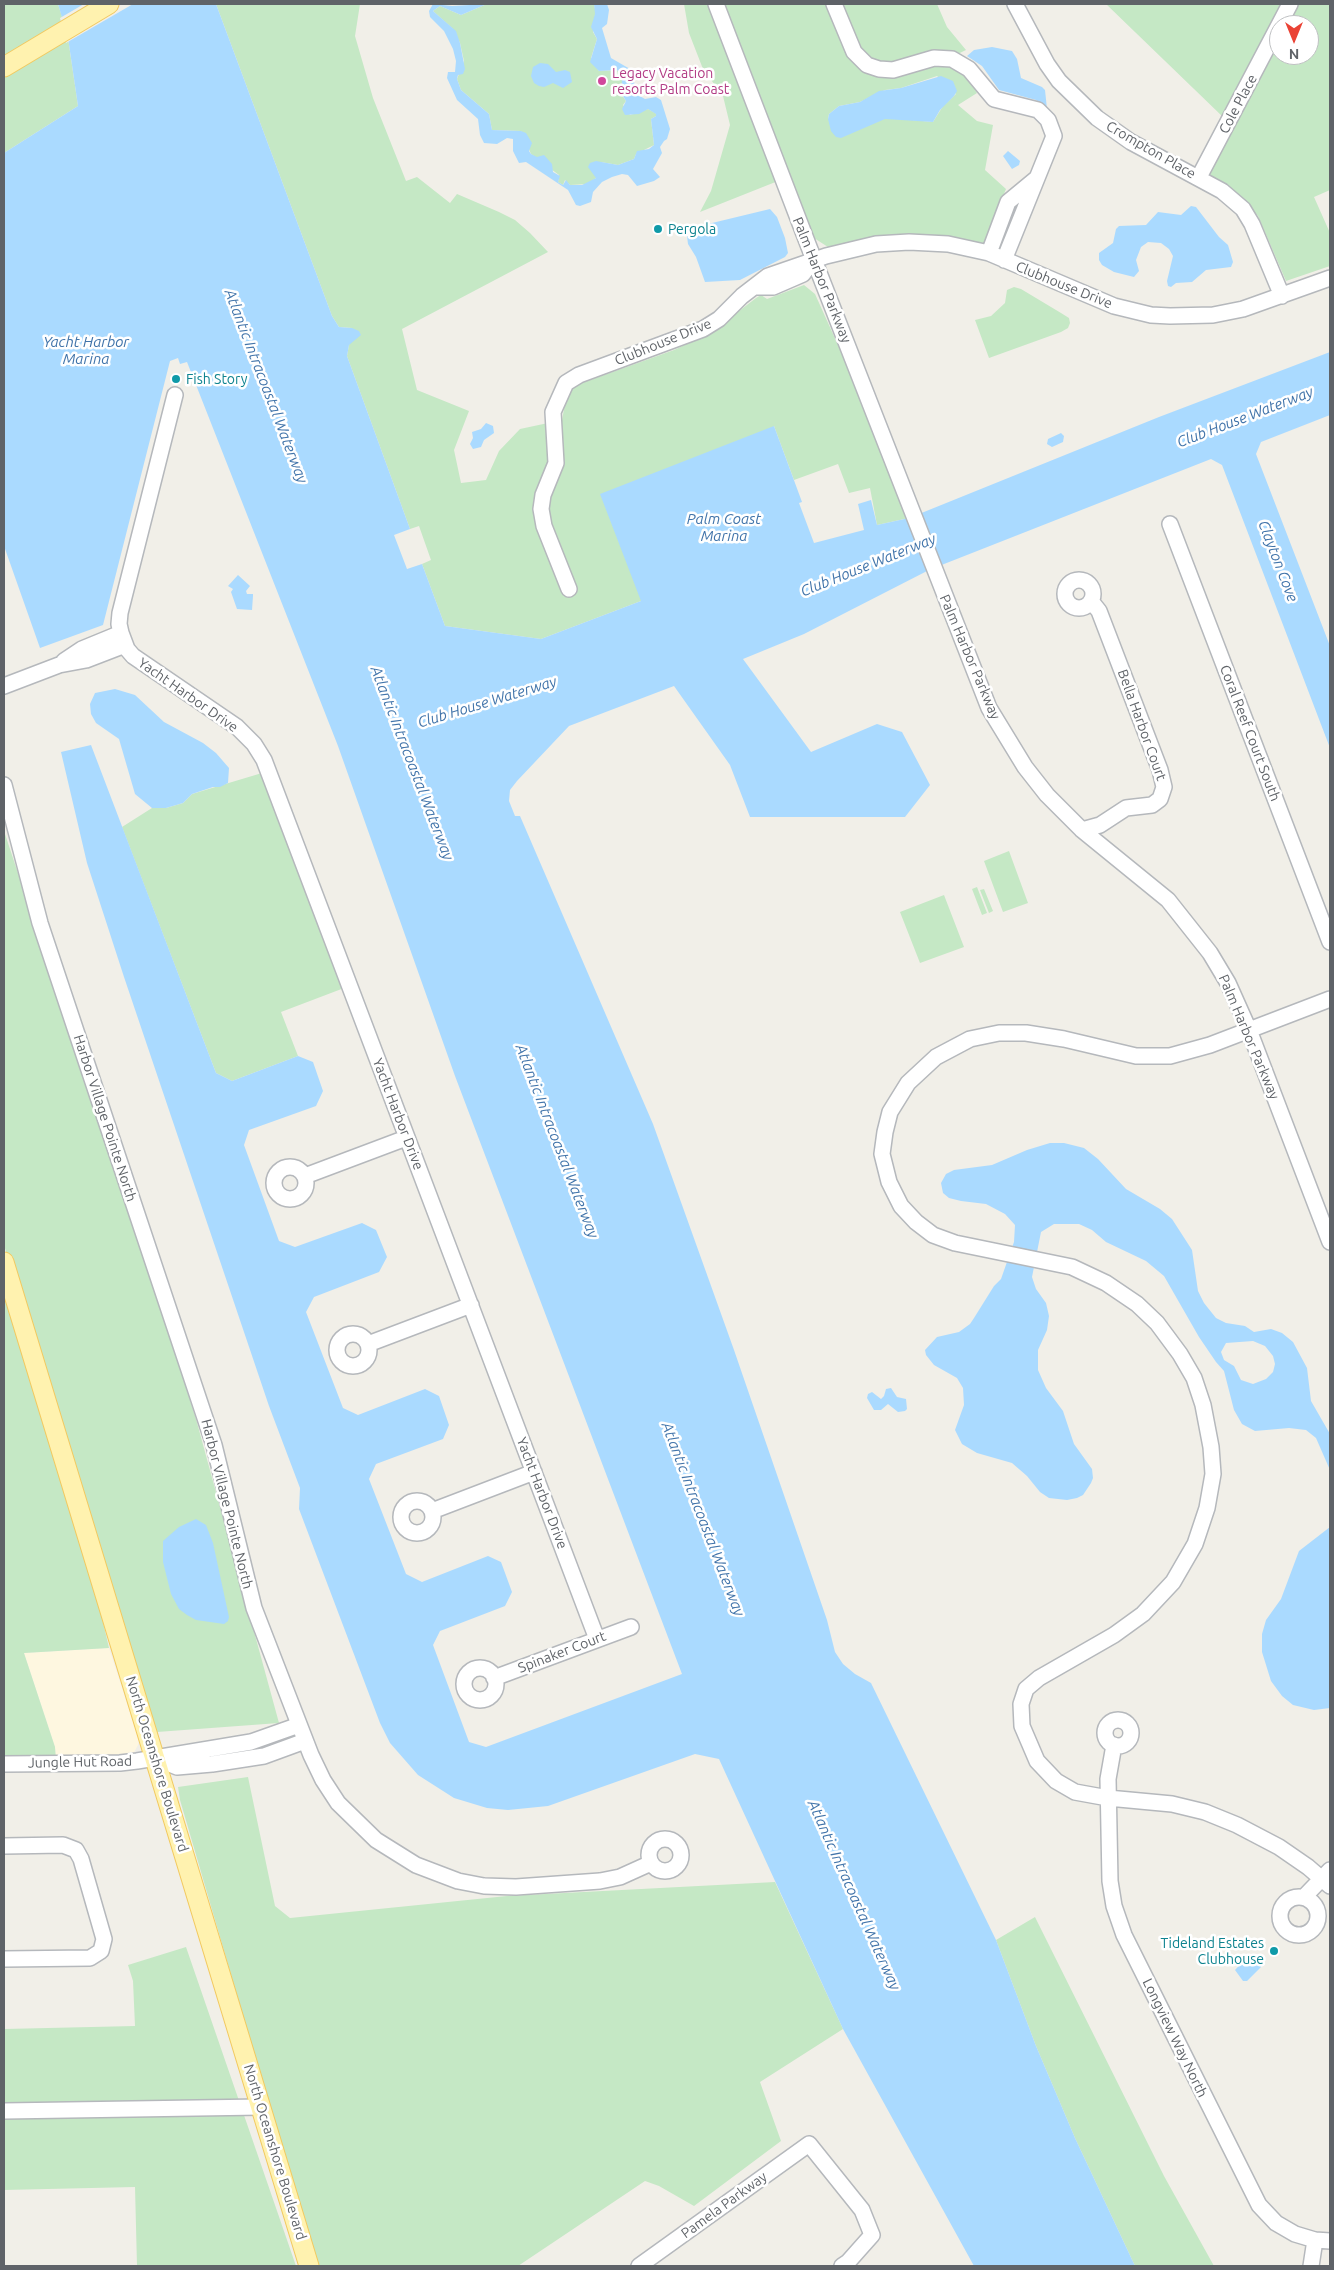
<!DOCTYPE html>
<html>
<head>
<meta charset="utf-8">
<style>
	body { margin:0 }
	#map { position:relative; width:1334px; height:2270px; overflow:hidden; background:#f1efe8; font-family:Ubuntu,sans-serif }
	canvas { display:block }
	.frame { position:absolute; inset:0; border:5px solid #5f6368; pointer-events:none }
	.north { position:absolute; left:1269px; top:15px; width:50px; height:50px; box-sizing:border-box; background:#fff; border:1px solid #bfc1c3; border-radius:50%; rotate:180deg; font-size:14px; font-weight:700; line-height:20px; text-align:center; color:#5f6368 }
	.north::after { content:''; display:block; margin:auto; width:18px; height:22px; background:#ea4335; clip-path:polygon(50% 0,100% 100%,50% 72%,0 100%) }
</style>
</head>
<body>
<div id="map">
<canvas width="1334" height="2270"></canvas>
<div class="frame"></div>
<div class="north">N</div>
</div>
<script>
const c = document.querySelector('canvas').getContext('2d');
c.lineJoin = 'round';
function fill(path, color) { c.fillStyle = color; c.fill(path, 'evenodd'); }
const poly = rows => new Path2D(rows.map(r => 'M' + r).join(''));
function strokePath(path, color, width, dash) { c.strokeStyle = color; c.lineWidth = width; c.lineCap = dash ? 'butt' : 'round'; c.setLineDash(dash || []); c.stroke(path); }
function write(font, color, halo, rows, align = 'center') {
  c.font = font + ' Ubuntu,sans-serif'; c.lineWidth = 5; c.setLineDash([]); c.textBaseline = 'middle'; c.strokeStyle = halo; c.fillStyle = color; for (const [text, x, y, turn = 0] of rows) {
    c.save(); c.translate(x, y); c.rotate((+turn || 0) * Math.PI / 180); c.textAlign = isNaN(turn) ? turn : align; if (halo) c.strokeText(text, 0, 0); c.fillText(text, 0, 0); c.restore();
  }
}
fill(poly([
	[109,1648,139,1740,138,1745,132,1756,56,1760,55,1747,24,1653]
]), '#fef7e0');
fill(poly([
	[4,4,58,4,64,23,4,59],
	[216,4,360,4,355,36,373,98,406,181,417,177,450,203,457,194,499,212,515,220,530,233,548,252,402,329,417,390,469,411,454,450,461,483,486,480,499,451,520,429,562,420,568,388,674,350,712,332,756,298,761,295,767,299,804,285,815,294,847,365,883,459,909,518,877,525,870,488,849,493,838,464,794,480,774,426,641,601,541,639,445,626,422,564,431,560,419,526,410,529,347,356,352,328,339,327,332,316],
	[487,4,594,4,596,14,593,32,597,39,591,58,599,71,617,70,620,73,622,80,622,95,626,101,623,105,630,115,648,109,657,114,656,116,651,119,654,145,636,154,634,159,618,165,601,162,596,178,588,184,570,185,565,180,563,185,558,182,559,175,531,154,521,131,492,130,489,114,461,90,457,79,464,61,460,43,452,28,433,11,440,6,461,15],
	[684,4,710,4,778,181,700,212,711,191,730,125,723,96,703,69,689,33],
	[723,4,937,4,947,27,966,50,939,63,951,67,968,77,973,86,977,93,958,105,977,121,993,125,985,170,1006,189,983,245,928,237,893,235,828,247,814,238],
	[937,76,956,94,943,106,933,122,902,119,828,119,829,114,839,106,860,102,885,90,901,88],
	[1106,4,1330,4,1330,190,1314,197,1330,233,1330,266,1286,281,1258,216,1233,190,1196,167,1223,117],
	[1279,25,1309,25,1309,55,1279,55],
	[68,38,78,106,4,153,4,78],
	[1014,287,1021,289,1061,313,1069,318,1070,323,1068,328,1061,332,989,358,975,320,991,316,1005,303,1007,290],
	[272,770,352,985,281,1012,298,1056,232,1081,216,1073,122,827,152,808,166,808,183,803,192,794],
	[4,831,119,1177,196,1419,279,1723,157,1732,103,1574,4,1245],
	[1009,851,1028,903,1003,912,984,861],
	[977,887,987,913,982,915,972,889],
	[984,889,993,911,989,913,980,890],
	[944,895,964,947,920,963,900,912],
	[4,1280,93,1578,109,1648,24,1653,55,1747,56,1760,4,1759],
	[248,1777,275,1906,290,1918,507,1896,775,1882,843,2029,760,2082,781,2141,694,2206,659,2186,645,2181,518,2266,316,2266,180,1800,178,1787],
	[1035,1917,1164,2176,1214,2266,1135,2266,1075,2138,1036,2046,996,1940],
	[186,1947,296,2266,137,2266,135,2187,4,2190,4,2029,135,2026,133,1981,128,1965]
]), '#c5e8c5');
fill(poly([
	[58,4,216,4,332,316,339,327,352,328,359,331,361,335,349,345,347,356,410,529,394,535,407,569,422,564,445,626,541,639,641,601,600,494,774,426,802,502,799,503,814,543,864,530,858,504,871,500,877,525,909,518,929,570,804,634,743,659,811,752,877,724,902,732,930,785,905,817,750,817,730,765,674,686,569,726,517,781,510,790,509,801,515,816,520,816,653,1124,734,1350,827,1620,835,1652,843,1664,855,1674,871,1683,996,1940,1036,2046,1075,2138,1135,2266,974,2266,843,2029,719,1759,695,1754,548,1806,508,1810,487,1808,454,1798,418,1775,390,1743,380,1723,299,1509,300,1488,269,1406,124,977,87,863,61,752,91,745,216,1073,232,1081,298,1056,313,1062,323,1091,316,1106,249,1130,244,1145,279,1241,295,1247,362,1223,376,1230,387,1257,379,1272,314,1297,306,1312,343,1408,358,1415,425,1389,439,1396,449,1425,443,1439,376,1464,369,1479,406,1574,422,1582,488,1556,501,1562,512,1592,505,1606,440,1631,433,1645,469,1742,486,1747,682,1674,455,1076,338,746,187,362,180,364,178,358,170,361,103,625,40,648,4,546,4,153,78,106,68,38],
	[433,4,452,6,487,4,461,15,440,6,433,11,456,31,460,43,465,69,463,74,458,75,457,79,461,90,489,114,492,130,521,131,526,133,532,143,529,151,531,154,537,157,544,155,552,164,553,172,560,176,558,182,563,185,566,180,570,185,582,185,596,178,588,167,590,163,596,161,618,165,634,159,637,151,649,149,654,145,651,119,656,116,656,114,648,109,639,114,625,115,622,109,626,101,621,93,622,80,620,73,617,70,599,71,590,62,597,39,591,27,595,14,594,4,607,4,609,10,607,24,602,28,611,58,630,69,638,95,645,99,656,97,661,100,670,129,667,139,664,141,660,147,662,153,653,169,660,177,654,181,637,186,628,175,622,174,612,177,602,182,593,192,591,202,580,206,576,205,568,190,526,162,519,163,513,151,513,139,507,138,497,144,484,143,480,135,478,119,457,100,447,78,448,72,455,72,456,61,453,49,444,31,430,17,429,11],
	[992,47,1012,51,1017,59,1021,78,1042,87,1045,90,1047,109,1036,100,999,90,982,66,967,56,974,50],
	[540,63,548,64,556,72,565,70,570,72,572,82,563,88,553,83,544,87,539,86,534,83,531,76,533,67],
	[941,76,953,81,957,91,954,96,940,110,933,122,885,119,841,138,836,137,831,131,828,119,829,114,839,106,860,102,879,91,901,88],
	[1008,151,1020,161,1019,165,1012,169,1003,156],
	[1191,206,1196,207,1219,237,1228,245,1233,262,1231,267,1206,270,1192,282,1176,283,1171,287,1168,286,1167,281,1173,256,1169,249,1161,243,1148,242,1141,247,1136,260,1139,271,1134,277,1114,272,1102,265,1099,260,1099,253,1113,243,1116,229,1119,226,1146,225,1158,212,1181,215],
	[770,209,777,217,785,238,788,253,785,257,740,280,705,282,696,257,688,244,687,236,690,233,712,223],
	[1330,352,1330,415,1261,442,1256,454,1330,646,1330,748,1222,465,1211,459,939,566,919,514,1159,417],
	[486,423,493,426,494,433,484,440,481,447,473,449,470,444,473,438,472,432,481,429],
	[1061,433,1064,436,1063,442,1052,447,1047,444,1048,439],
	[238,575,250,586,246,591,247,594,253,594,253,596,252,610,237,609,231,592,233,589,228,586],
	[115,689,135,695,164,722,203,743,216,753,229,768,228,783,220,787,213,787,192,794,183,803,166,808,152,808,135,794,119,739,96,723,91,714,90,704,95,693],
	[1050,1143,1064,1143,1084,1148,1098,1159,1126,1189,1160,1209,1172,1219,1192,1250,1198,1291,1204,1303,1216,1318,1226,1323,1245,1326,1254,1332,1271,1329,1282,1333,1293,1342,1307,1368,1311,1401,1330,1434,1330,1470,1316,1438,1306,1430,1289,1428,1255,1431,1242,1424,1234,1410,1224,1371,1216,1362,1199,1337,1164,1276,1146,1261,1106,1242,1092,1230,1079,1224,1054,1224,1041,1232,1032,1277,1036,1289,1046,1303,1049,1316,1047,1330,1038,1350,1038,1370,1046,1388,1063,1411,1074,1444,1092,1469,1093,1478,1091,1483,1083,1495,1077,1498,1067,1500,1049,1498,1040,1492,1027,1476,1012,1463,977,1453,962,1444,955,1430,964,1405,963,1388,957,1378,934,1365,926,1355,925,1350,937,1337,959,1332,970,1324,974,1318,994,1286,1001,1279,1014,1242,1015,1225,1005,1214,986,1204,961,1201,949,1198,943,1193,941,1183,946,1174,954,1170,992,1165,1027,1150],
	[1253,1341,1265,1346,1273,1356,1275,1364,1273,1372,1266,1379,1253,1384,1241,1380,1234,1366,1224,1360,1221,1352,1226,1343],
	[891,1388,897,1397,906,1399,907,1409,905,1411,898,1412,888,1404,881,1410,874,1410,867,1398,868,1394,872,1392,881,1399,884,1396,886,1389],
	[196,1519,206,1525,213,1543,229,1617,228,1621,224,1624,196,1620,187,1615,179,1609,171,1594,163,1562,163,1541,179,1527],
	[1330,1527,1330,1708,1314,1710,1293,1705,1282,1696,1271,1681,1262,1652,1262,1634,1266,1620,1281,1599,1299,1551],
	[1249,1955,1253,1955,1261,1963,1261,1967,1247,1981,1243,1981,1235,1970]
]), '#aadaff');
fill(poly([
	[84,4,133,4,66,43,60,18]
]), '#f1efe8');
const minor = poly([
	[716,4,814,260,989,708,1025,767,1047,795,1082,830,1168,900,1210,953,1228,983,1249,1030,1330,1242],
	[834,4,854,52,867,65,879,69,893,70,934,58,952,59,969,69,994,99,1038,110,1048,120,1054,136,1004,260],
	[1015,4,1047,64,1059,81,1097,118,1131,142,1222,191,1243,209,1252,224,1282,296],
	[1199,177,1290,4],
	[989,253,1008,202,1037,178],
	[757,287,773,287,803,274,808,267],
	[175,395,120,613,119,624,121,633,127,649,133,656,237,727,254,744,264,760,597,1639],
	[1170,524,1330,942],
	'1065 594a14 14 0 1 1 28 0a14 14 0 1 1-28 0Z',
	[569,589,544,526,541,509,543,495,556,463,553,412,566,383,579,375,703,329,719,319,742,296,768,276,826,256,876,244,909,242,948,244,989,253,1114,306,1151,315,1170,316,1213,315,1243,309,1330,278],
	[64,661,82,649,121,633],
	[4,686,59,665,86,660,125,645],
	[4,785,40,923,214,1445,254,1608,311,1755,323,1780,338,1803,376,1840,416,1865,458,1881,484,1886,516,1887,600,1881,620,1877,651,1863],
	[1082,830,1100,825,1126,808,1152,805,1160,799,1164,787,1160,770,1099,611,1091,601],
	[1330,999,1210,1045,1170,1056,1136,1056,1064,1039,1026,1033,999,1033,970,1039,936,1057,908,1083,890,1112,885,1132,882,1154,889,1182,901,1206,916,1222,933,1235,955,1243,1072,1267,1106,1283,1137,1304,1157,1323,1180,1354,1194,1378,1203,1405,1211,1447,1213,1474,1207,1508,1195,1544,1173,1582,1143,1614,1114,1635,1039,1678,1026,1689,1021,1704,1022,1726,1037,1761,1056,1781,1075,1792,1108,1798,1172,1804,1205,1812,1237,1825,1279,1847,1308,1867,1330,1886],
	'274 1183a16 16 0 1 1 32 0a16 16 0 1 1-32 0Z',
	[305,1176,406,1138],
	'337 1350a16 16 0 1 1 32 0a16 16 0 1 1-32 0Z',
	[368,1344,471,1305],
	'401 1517a16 16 0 1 1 32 0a16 16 0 1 1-32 0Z',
	[432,1511,534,1472],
	'464 1684a16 16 0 1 1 32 0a16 16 0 1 1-32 0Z',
	[494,1678,631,1627],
	'1105 1733a13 13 0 1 1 26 0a13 13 0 1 1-26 0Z',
	[1114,1745,1108,1779,1110,1881,1114,1906,1124,1935,1259,2205,1276,2223,1295,2234,1315,2240,1330,2241],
	[155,1758,177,1767,212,1764,264,1756,305,1741],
	[4,1764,120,1763,137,1761,251,1742,299,1725],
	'649 1855a16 16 0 1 1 32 0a16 16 0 1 1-32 0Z',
	[4,1846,63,1845,76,1850,81,1859,104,1939,101,1951,90,1958,4,1959],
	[1304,1897,1330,1870],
	'1280 1916a19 19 0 1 1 38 0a19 19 0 1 1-38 0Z',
	[4,2111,261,2107],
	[639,2266,809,2144,862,2210,872,2235,848,2262,842,2266],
	[1311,2266,1315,2240]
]);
const major = poly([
	[4,67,109,4],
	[4,1262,309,2266]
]);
strokePath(minor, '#b5b8bc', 18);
strokePath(major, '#f2c960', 21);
strokePath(minor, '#fff', 15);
strokePath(major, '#fff2af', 19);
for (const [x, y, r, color] of [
	[602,81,5,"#d1479c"],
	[658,229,5,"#0f9aa8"],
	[176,379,5,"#0f9aa8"],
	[1274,1951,5,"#0f9aa8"]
]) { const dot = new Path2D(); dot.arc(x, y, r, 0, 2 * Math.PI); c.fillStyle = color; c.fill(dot); strokePath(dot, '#fff', 2); }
write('14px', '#b23c85', '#fff', [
	["Legacy Vacation",612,73],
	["resorts Palm Coast",612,89]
], 'left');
write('14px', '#5f6368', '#fff', [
	["Cole Place",1238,104,-62],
	["Crompton Place",1151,150,30],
	["Palm Harbor Parkway",822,280,68],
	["Clubhouse Drive",1064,285,22],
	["Clubhouse Drive",663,342,-22],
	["Palm Harbor Parkway",970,657,67],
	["Yacht Harbor Drive",188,695,35],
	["Bella Harbor Court",1142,725,70],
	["Coral Reef Court South",1250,733,69],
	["Palm Harbor Parkway",1249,1037,67],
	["Yacht Harbor Drive",398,1114,69],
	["Harbor Village Pointe North",105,1118,72],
	["Yacht Harbor Drive",542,1493,69],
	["Harbor Village Pointe North",227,1504,76],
	["Spinaker Court",562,1652,-21],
	["Jungle Hut Road",80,1762,-1],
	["North Oceanshore Boulevard",157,1764,73],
	["Longview Way North",1175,2038,64],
	["North Oceanshore Boulevard",275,2152,73],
	["Pamela Parkway",724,2205,-36]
]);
write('14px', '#0d838f', '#fff', [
	["Pergola",668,229],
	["Fish Story",186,379],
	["Tideland Estates",1264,1943,"right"],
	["Clubhouse",1264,1959,"right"]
], 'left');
write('italic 15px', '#4174aa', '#fff', [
	["Yacht Harbor",86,342],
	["Marina",86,359],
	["Atlantic Intracoastal Waterway",266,386,69],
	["Club House Waterway",1245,417,-21],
	["Palm Coast",724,519],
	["Marina",724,536],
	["Clayton Cove",1278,561,69],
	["Club House Waterway",868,565,-22],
	["Club House Waterway",487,702,-17],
	["Atlantic Intracoastal Waterway",412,763,69],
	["Atlantic Intracoastal Waterway",557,1141,69],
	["Atlantic Intracoastal Waterway",703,1519,69],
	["Atlantic Intracoastal Waterway",854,1895,66]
]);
</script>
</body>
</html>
